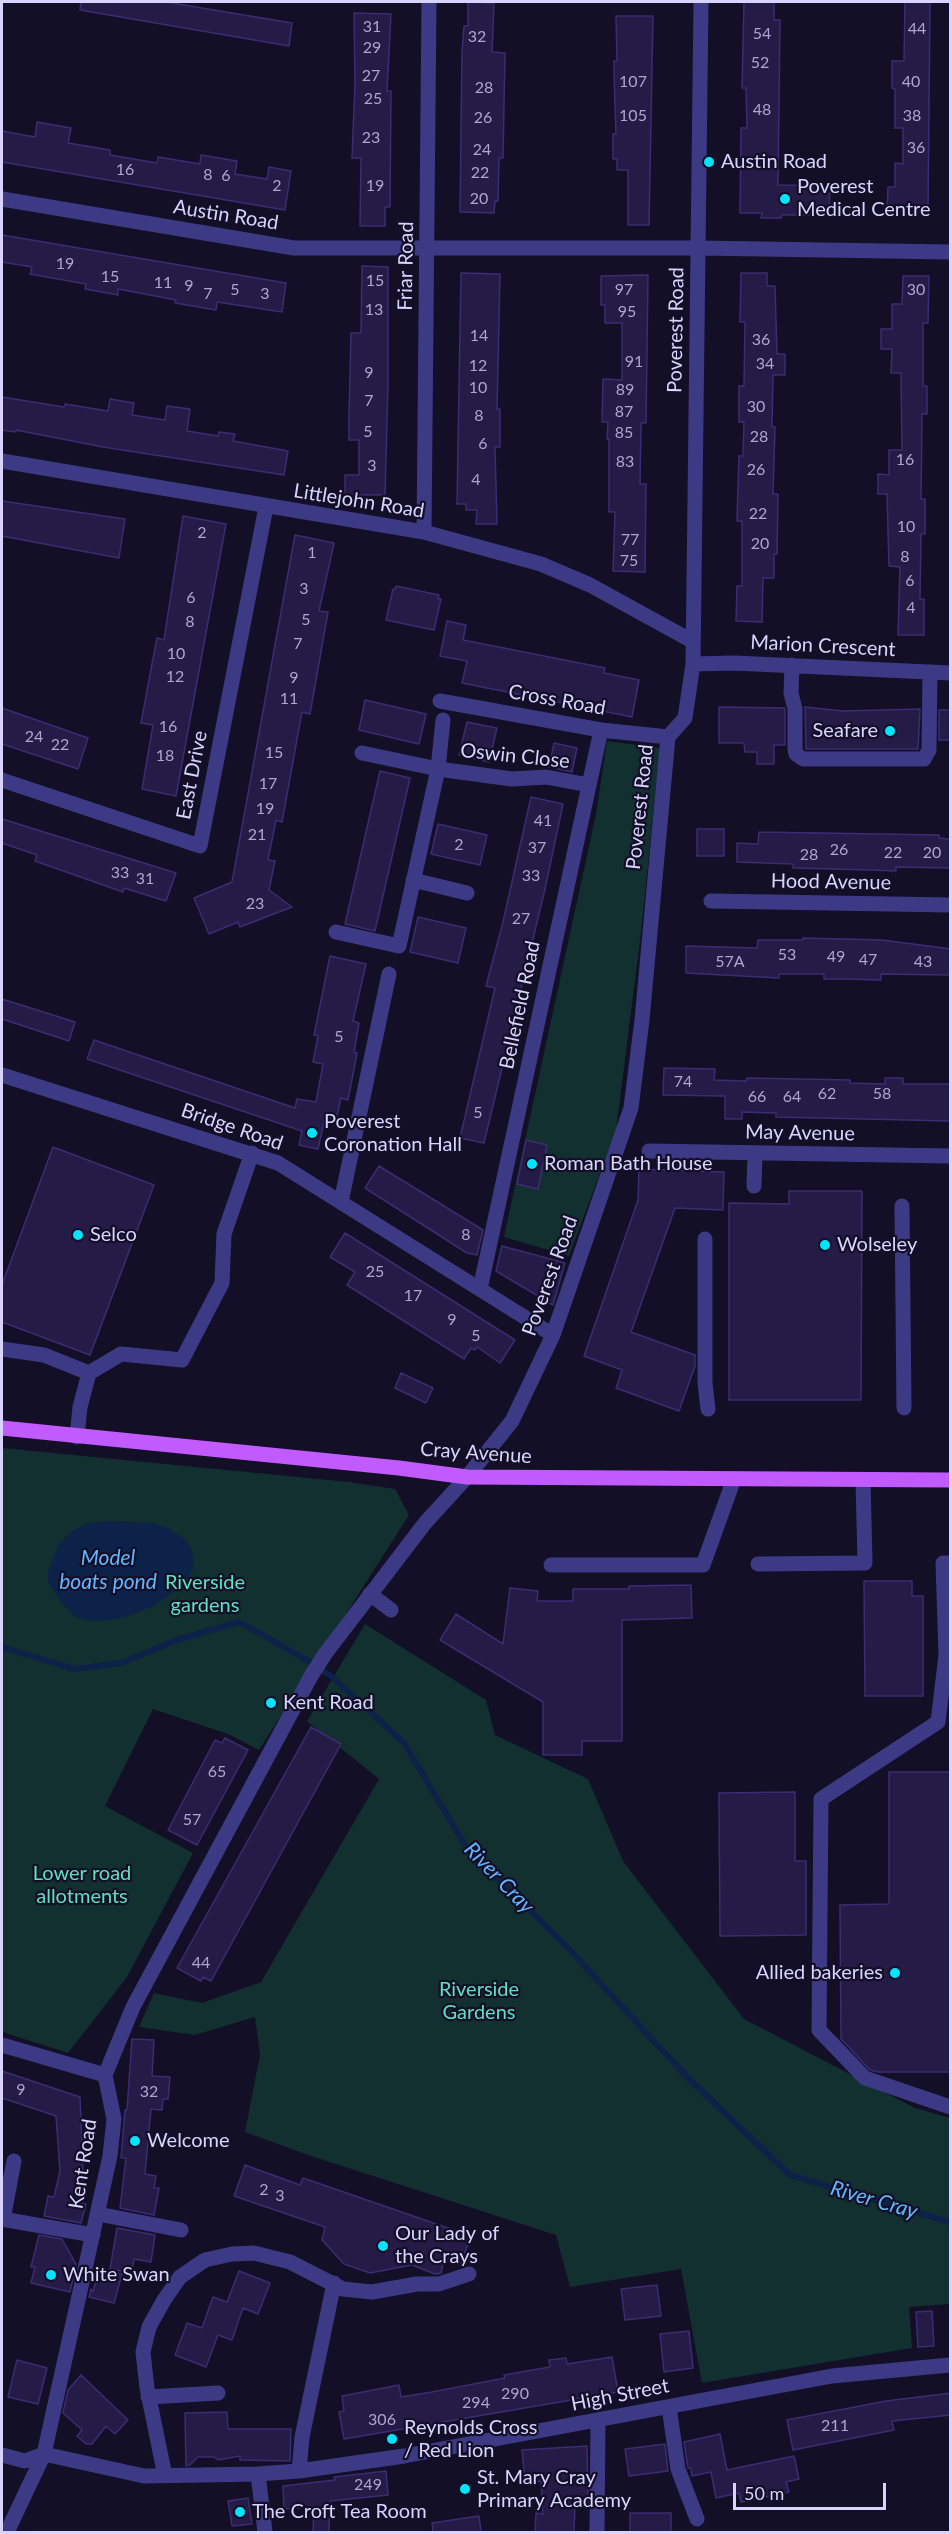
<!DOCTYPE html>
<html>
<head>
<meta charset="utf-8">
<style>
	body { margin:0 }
	#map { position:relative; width:952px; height:2534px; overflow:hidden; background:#130f26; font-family:Lato,sans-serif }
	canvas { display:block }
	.frame { position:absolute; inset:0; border:3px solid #d9d4ff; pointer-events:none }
	.scale { position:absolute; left:733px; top:2483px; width:153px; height:27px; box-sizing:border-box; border:3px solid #d9d4ff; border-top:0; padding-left:8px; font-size:18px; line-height:21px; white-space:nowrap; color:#d9d4ff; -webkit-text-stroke:4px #130f26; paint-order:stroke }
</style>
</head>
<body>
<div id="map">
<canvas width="952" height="2534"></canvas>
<div class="frame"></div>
<div class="scale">50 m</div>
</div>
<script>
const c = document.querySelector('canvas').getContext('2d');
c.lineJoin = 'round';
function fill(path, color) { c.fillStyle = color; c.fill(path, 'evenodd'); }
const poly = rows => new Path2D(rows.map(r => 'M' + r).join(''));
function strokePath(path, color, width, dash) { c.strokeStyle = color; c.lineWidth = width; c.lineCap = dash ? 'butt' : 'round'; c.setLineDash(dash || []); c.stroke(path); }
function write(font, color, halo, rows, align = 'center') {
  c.font = font + ' Lato,sans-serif'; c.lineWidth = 4.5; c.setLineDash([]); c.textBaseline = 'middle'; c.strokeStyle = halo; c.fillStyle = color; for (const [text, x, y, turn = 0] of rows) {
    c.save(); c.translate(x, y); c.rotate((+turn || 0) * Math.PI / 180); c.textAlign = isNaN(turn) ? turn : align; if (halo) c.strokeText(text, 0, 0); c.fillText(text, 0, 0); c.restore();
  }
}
fill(poly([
	[607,741,660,748,641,933,616,1131,569,1256,504,1237,596,814],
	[2,1448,349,1482,395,1489,409,1515,259,1750,228,1734,153,1709,105,1806,193,1853,127,1977,68,2053,2,2032],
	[365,1624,486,1700,495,1735,588,1779,623,1861,744,2019,915,2108,950,2118,950,2304,909,2307,912,2348,702,2383,681,2269,570,2287,556,2235,308,2155,245,2132,260,2055,255,2017,195,2035,139,2027,154,1993,202,2003,261,1982,379,1779,307,1721]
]), '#12302f');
fill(poly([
	[110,1521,153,1523,168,1528,187,1541,192,1551,194,1566,189,1577,175,1591,153,1606,131,1615,111,1620,90,1621,76,1617,62,1604,48,1583,48,1572,58,1545,72,1531,88,1523]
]), '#0c2248');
strokePath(poly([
	[2,1647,74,1669,121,1663,177,1640,239,1622,300,1656,331,1676,404,1743,466,1847,567,1947,688,2078,790,2175,950,2222]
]), '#0c2248', 6);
const building = poly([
	[81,2,166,2,292,23,289,46,80,10,81,2],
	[468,2,494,3,492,52,505,53,503,158,499,158,498,201,495,201,494,213,460,212,462,52,464,26,468,26,468,2],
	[744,2,774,2,774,20,780,20,778,185,830,186,829,215,782,215,781,218,761,218,762,213,740,213,741,128,747,128,746,88,742,88,744,2],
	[905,2,930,2,928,212,887,211,888,187,895,187,895,163,903,164,903,128,895,128,895,89,892,88,892,61,904,61,905,2],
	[354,13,391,14,387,91,391,91,390,207,385,207,385,226,360,226,361,158,352,158,355,83,354,13],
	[616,16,653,16,649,225,628,225,628,170,617,170,617,159,613,159,613,134,616,134,614,75,614,61,617,61,616,16],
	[37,122,71,128,68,143,110,150,110,155,157,163,158,157,200,164,201,155,237,161,235,174,267,179,269,167,291,171,285,210,2,162,2,131,35,137,37,122],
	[2,235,286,283,282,312,217,302,216,310,175,303,176,300,118,289,118,295,85,289,86,284,30,274,32,267,2,262,2,235],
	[362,266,388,267,388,384,385,495,345,495,345,475,359,475,359,440,349,440,349,416,351,333,361,333,362,266],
	[461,273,500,274,497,409,500,409,500,447,495,447,497,524,476,524,477,510,466,510,466,504,457,504,461,273],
	[741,273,767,273,767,286,775,286,777,354,785,354,785,375,773,375,772,427,775,427,773,494,778,494,777,554,774,554,774,578,763,578,762,622,736,621,737,586,742,586,742,521,737,521,739,456,743,456,744,422,739,422,739,386,744,386,745,322,740,322,741,273],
	[648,275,646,423,641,423,640,484,646,484,645,572,613,571,615,512,609,512,609,439,607,439,608,422,602,422,603,379,622,380,622,323,605,323,605,305,601,305,601,276,648,275],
	[903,276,929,276,928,323,923,323,923,386,927,386,927,414,922,414,921,499,925,499,925,534,921,534,920,599,924,599,924,635,898,635,900,567,889,566,887,494,878,494,878,474,889,475,889,450,902,450,901,373,891,373,892,349,881,349,881,329,892,329,892,304,902,304,903,276],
	[2,397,64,407,65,404,108,411,110,399,134,403,132,415,165,420,167,406,190,409,187,431,218,436,219,432,235,434,233,441,288,451,284,475,103,447,16,430,16,432,2,430,2,397],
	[2,501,125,519,119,558,2,536,2,501],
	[183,516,226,524,176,796,142,789,153,725,141,723,155,648,157,638,164,640,183,516],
	[295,535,334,543,319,611,328,612,310,714,302,712,282,822,276,820,268,860,275,861,269,890,292,907,240,927,238,922,209,934,194,898,232,882,295,535],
	[396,586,439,595,438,599,441,599,434,630,386,620,393,589,395,589,396,586],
	[447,621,466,625,463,640,605,668,604,673,639,680,632,717,462,683,467,661,440,656,447,621],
	[365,700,426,714,419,744,359,730,365,700],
	[719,707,785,708,785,745,774,745,774,764,757,764,757,752,745,752,744,743,719,743,719,707],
	[805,707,843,711,920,709,918,749,806,749,805,707],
	[2,708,88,738,78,769,2,744,2,708],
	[939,710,951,710,951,740,939,740,939,710],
	[467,722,497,728,489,762,459,755,467,722],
	[554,743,577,748,572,772,549,767,554,743],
	[380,771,410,778,375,931,345,924,380,771],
	[531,797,563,804,545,889,484,1143,460,1138,495,988,486,986,503,922,531,797],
	[2,819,176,873,166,901,124,888,123,892,35,861,37,855,2,843,2,819],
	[438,824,487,835,480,865,431,854,438,824],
	[697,829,724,829,724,856,697,856,697,829],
	[759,832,939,835,939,838,948,839,951,841,951,868,896,867,896,871,871,870,793,868,793,864,737,862,737,843,758,844,759,832],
	[418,917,466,928,458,963,410,952,418,917],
	[803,938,882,940,951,949,951,975,881,974,881,980,847,979,824,979,824,974,779,974,779,978,686,973,686,946,757,948,758,940,803,940,803,938],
	[330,956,366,964,353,1021,359,1023,354,1052,357,1053,348,1100,341,1098,336,1120,325,1118,318,1149,299,1145,302,1131,87,1059,94,1040,295,1108,297,1099,316,1102,323,1064,313,1062,318,1036,314,1035,330,956],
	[2,999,75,1022,69,1041,2,1019,2,999],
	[664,1068,715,1069,714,1080,746,1081,747,1078,850,1080,850,1083,885,1084,885,1078,903,1078,903,1084,951,1084,951,1121,776,1117,776,1113,742,1112,742,1119,725,1119,725,1096,663,1095,664,1068],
	[526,1140,547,1145,538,1189,517,1184,526,1140],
	[53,1147,154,1185,90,1355,2,1322,2,1285,53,1147],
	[379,1166,483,1230,477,1255,467,1253,365,1188,379,1166],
	[639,1169,724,1172,723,1210,675,1208,631,1332,695,1355,695,1366,679,1411,616,1388,622,1370,584,1356,638,1200,639,1169],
	[789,1191,862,1191,861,1400,729,1400,729,1203,789,1204,789,1191],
	[345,1233,515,1340,500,1363,477,1347,475,1350,471,1348,464,1359,347,1285,355,1272,330,1257,345,1233],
	[502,1246,565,1263,553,1305,496,1271,502,1246],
	[401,1373,433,1388,426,1403,395,1388,401,1373],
	[864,1581,912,1581,912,1596,923,1596,923,1696,865,1696,864,1581],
	[691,1585,692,1618,622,1620,622,1741,582,1741,582,1755,543,1755,543,1702,440,1640,456,1614,503,1644,510,1588,538,1591,537,1601,573,1601,573,1589,629,1589,629,1586,691,1585],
	[311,1727,341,1744,211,1981,203,1977,201,1981,177,1968,311,1727],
	[225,1738,248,1750,197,1845,168,1830,215,1740,222,1743,225,1738],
	[889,1772,951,1772,951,2072,878,2072,870,2070,841,2039,840,1905,889,1904,889,1772],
	[795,1792,795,1861,806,1861,806,1935,720,1936,719,1793,795,1792],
	[132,2039,154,2040,152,2076,170,2077,168,2099,163,2099,162,2110,151,2109,145,2174,156,2176,154,2188,159,2188,154,2215,120,2208,126,2158,121,2158,125,2110,127,2110,132,2039],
	[2,2071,80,2097,83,2176,77,2202,86,2204,81,2223,44,2216,48,2196,54,2197,60,2171,56,2116,2,2098,2,2071],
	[245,2165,300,2185,303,2178,471,2236,460,2265,444,2260,441,2273,435,2274,412,2265,370,2273,344,2264,322,2240,325,2227,234,2196,245,2165],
	[117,2228,155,2235,151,2262,134,2259,132,2273,110,2269,117,2228],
	[39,2235,62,2239,76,2264,70,2292,31,2283,35,2267,31,2267,39,2235],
	[99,2268,122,2274,114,2303,89,2297,91,2289,93,2292,99,2268],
	[239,2271,270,2283,258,2314,243,2308,232,2340,218,2335,206,2367,175,2355,187,2323,202,2328,213,2297,227,2302,239,2271],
	[657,2285,661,2316,625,2320,621,2289,657,2285],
	[932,2311,934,2346,918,2347,916,2312,932,2311],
	[689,2331,693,2368,664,2372,660,2334,689,2331],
	[612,2357,618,2392,344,2439,339,2412,344,2411,342,2396,399,2385,401,2397,432,2392,505,2378,504,2375,550,2367,549,2360,566,2358,567,2364,612,2357],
	[17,2360,47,2368,38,2404,8,2397,17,2360],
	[81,2375,128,2420,115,2434,106,2426,92,2444,86,2444,77,2436,82,2430,63,2413,68,2390,81,2375],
	[951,2393,951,2415,892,2421,894,2430,793,2450,787,2420,886,2401,951,2393],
	[227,2412,228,2429,291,2429,290,2461,240,2460,240,2456,218,2460,214,2457,198,2457,190,2465,186,2466,185,2413,227,2412],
	[720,2434,727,2470,794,2456,799,2479,786,2482,789,2492,741,2502,739,2493,716,2498,711,2472,692,2476,691,2468,688,2468,684,2442,720,2434],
	[665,2444,668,2471,629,2476,625,2449,665,2444],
	[587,2446,588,2504,575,2505,574,2532,535,2532,536,2513,543,2514,541,2481,525,2482,522,2450,587,2446],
	[386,2471,388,2495,330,2501,329,2532,313,2532,314,2507,284,2509,283,2486,335,2480,334,2477,386,2471],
	[248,2498,252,2524,232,2526,228,2501,248,2498],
	[630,2513,671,2513,671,2532,630,2532,630,2513],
	[479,2516,481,2532,433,2532,432,2523,479,2516]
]);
fill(building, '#241b47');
strokePath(building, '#3b2d73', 1.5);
strokePath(poly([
	[2,199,294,248,698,248,950,252],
	[2,461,424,532,541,564,590,585,692,641],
	[424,532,429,2],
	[693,664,734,663,950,673],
	[792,665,791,693,795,709,795,749,796,754,803,759,924,759,929,750,930,672],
	[440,701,601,730,668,737],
	[362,753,438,769,512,779,546,777,589,785],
	[2,780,200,846,266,507],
	[413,880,467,893],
	[711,901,950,905],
	[336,932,399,946,438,769,443,720],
	[2,1075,278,1163,553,1335],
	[649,1151,950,1156],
	[754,1186,755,1153],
	[341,1202,389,974],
	[902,1206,904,1408],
	[705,1239,705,1383,708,1409],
	[480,1289,601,730],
	[2,1349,44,1355,89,1373],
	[77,1437,80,1407,89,1373,121,1354,182,1360,222,1283,224,1234,252,1153],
	[950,1563,943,1563,946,1655,938,1722,821,1799,819,2030,865,2078,950,2107],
	[758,1564,865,1563,863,1480],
	[551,1565,703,1565,734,1479],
	[370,1594,391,1610],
	[2,2045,105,2075],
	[98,2214,181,2230],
	[2,2219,93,2235],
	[3,2219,14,2161],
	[148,2397,218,2393],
	[669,2407,678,2469,697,2519],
	[44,2454,144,2476,258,2474,299,2471,404,2456,832,2376,950,2365],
	[2,2455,25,2461,44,2454],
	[299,2471,302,2437,334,2283],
	[258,2474,265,2532],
	[165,2476,147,2388,143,2352,149,2327,164,2300,180,2277,205,2260,232,2254,254,2253,290,2262,343,2289,372,2292,417,2284,439,2284,469,2274],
	[7,2532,44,2454,110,2156,114,2119,105,2075,133,2007,311,1676,325,1654,425,1523,467,1477,512,1421,553,1335,631,1108,642,1020,668,737,685,718,693,664,701,2],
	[597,2532,598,2421]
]), '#3d3a85', 15);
strokePath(poly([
	[2,1428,399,1468,467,1477,950,1480]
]), '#c25bff', 15);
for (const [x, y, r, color] of [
	[709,162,6,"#00e5ff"],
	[785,199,6,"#00e5ff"],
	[890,731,6,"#00e5ff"],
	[312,1133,6,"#00e5ff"],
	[532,1164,6,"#00e5ff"],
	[78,1235,6,"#00e5ff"],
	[825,1245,6,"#00e5ff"],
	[271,1703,6,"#00e5ff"],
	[895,1973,6,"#00e5ff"],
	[135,2141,6,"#00e5ff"],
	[383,2246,6,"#00e5ff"],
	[51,2275,6,"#00e5ff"],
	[392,2439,6,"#00e5ff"],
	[465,2489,6,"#00e5ff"],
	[240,2512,6,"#00e5ff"]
]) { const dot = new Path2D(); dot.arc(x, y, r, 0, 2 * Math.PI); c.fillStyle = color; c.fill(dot); strokePath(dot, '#130f26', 2); }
write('16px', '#aca6d1', null, [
	["31",372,27],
	["44",917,29],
	["54",762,34],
	["32",477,37],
	["29",372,48],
	["52",760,63],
	["27",371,76],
	["107",633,82],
	["40",911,82],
	["28",484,88],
	["25",373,99],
	["48",762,110],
	["105",633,116],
	["38",912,116],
	["26",483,118],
	["23",371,138],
	["36",916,148],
	["24",482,150],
	["16",125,170],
	["22",480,173],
	["8",208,175],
	["6",226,176],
	["2",277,186],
	["19",375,186],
	["20",479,199],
	["19",65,264],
	["15",110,277],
	["15",375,281],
	["11",163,283],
	["9",189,286],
	["5",235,290],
	["97",624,290],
	["30",916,290],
	["7",208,294],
	["3",265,294],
	["13",374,310],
	["95",627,312],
	["14",479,336],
	["36",761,340],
	["91",634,362],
	["34",765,364],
	["12",478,366],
	["9",369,373],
	["10",478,388],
	["89",625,390],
	["7",369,401],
	["30",756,407],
	["87",624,412],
	["8",479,416],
	["5",368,432],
	["85",624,433],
	["28",759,437],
	["6",483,444],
	["16",905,460],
	["83",625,462],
	["3",372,466],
	["26",756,470],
	["4",476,480],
	["22",758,514],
	["10",906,527],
	["2",202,533],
	["77",630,540],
	["20",760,544],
	["1",312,553],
	["8",905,557],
	["75",629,561],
	["6",910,581],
	["3",304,589],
	["6",191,598],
	["4",911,608],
	["5",306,620],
	["8",190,622],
	["7",298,644],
	["10",176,654],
	["12",175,677],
	["9",294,678],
	["11",289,699],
	["16",168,727],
	["24",34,737],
	["22",60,745],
	["15",274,753],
	["18",165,756],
	["17",268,784],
	["19",265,809],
	["41",543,821],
	["21",257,835],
	["2",459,845],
	["37",537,848],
	["26",839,850],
	["22",893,853],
	["20",932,853],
	["28",809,855],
	["33",120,873],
	["33",531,876],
	["31",145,879],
	["23",255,904],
	["27",521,919],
	["53",787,955],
	["49",836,957],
	["47",868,960],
	["57A",730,962],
	["43",923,962],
	["5",339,1037],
	["74",683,1082],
	["62",827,1094],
	["58",882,1094],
	["66",757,1097],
	["64",792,1097],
	["5",478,1113],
	["8",466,1235],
	["25",375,1272],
	["17",413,1296],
	["9",452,1320],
	["5",476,1336],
	["65",217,1772],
	["57",192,1820],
	["44",201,1963],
	["9",21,2090],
	["32",149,2092],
	["2",264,2190],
	["3",280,2196],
	["290",515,2394],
	["294",476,2403],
	["306",382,2420],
	["211",835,2426],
	["249",368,2485]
]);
write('20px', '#d9d4ff', '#130f26', [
	["Austin Road",721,162],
	["Poverest",797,187],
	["Medical Centre",797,210],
	["Seafare",878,731,"right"],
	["Poverest",324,1122],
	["Coronation Hall",324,1145],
	["Roman Bath House",544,1164],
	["Selco",90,1235],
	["Wolseley",837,1245],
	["Kent Road",283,1703],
	["Allied bakeries",883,1973,"right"],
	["Welcome",147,2141],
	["Our Lady of",395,2234],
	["the Crays",395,2257],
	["White Swan",63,2275],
	["Reynolds Cross",404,2428],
	["/ Red Lion",404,2451],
	["St. Mary Cray",477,2478],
	["Primary Academy",477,2501],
	["The Croft Tea Room",252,2512]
], 'left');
write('20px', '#d9d4ff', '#130f26', [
	["Austin Road",226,215,9],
	["Friar Road",406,266,-89],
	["Poverest Road",676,330,-89],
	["Littlejohn Road",359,501,9],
	["Marion Crescent",823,646,3],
	["Cross Road",557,700,10],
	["Oswin Close",515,756,6],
	["East Drive",192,775,-79],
	["Poverest Road",640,807,-84],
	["Hood Avenue",831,882,1],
	["Bellefield Road",520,1005,-78],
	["Bridge Road",232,1127,19],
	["May Avenue",800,1133,1],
	["Poverest Road",550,1276,-70],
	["Cray Avenue",476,1453,4],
	["Kent Road",83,2164,-81],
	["High Street",620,2395,-11]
]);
write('20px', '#5fe0c0', '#130f26', [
	["Riverside",205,1583],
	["gardens",205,1606],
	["Lower road",82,1874],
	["allotments",82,1897],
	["Riverside",479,1990],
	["Gardens",479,2013]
]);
write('italic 21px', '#62b6ff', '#130f26', [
	["Model",108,1558],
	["boats pond",108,1582],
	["River Cray",499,1878,46],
	["River Cray",874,2200,16]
]);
</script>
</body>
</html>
